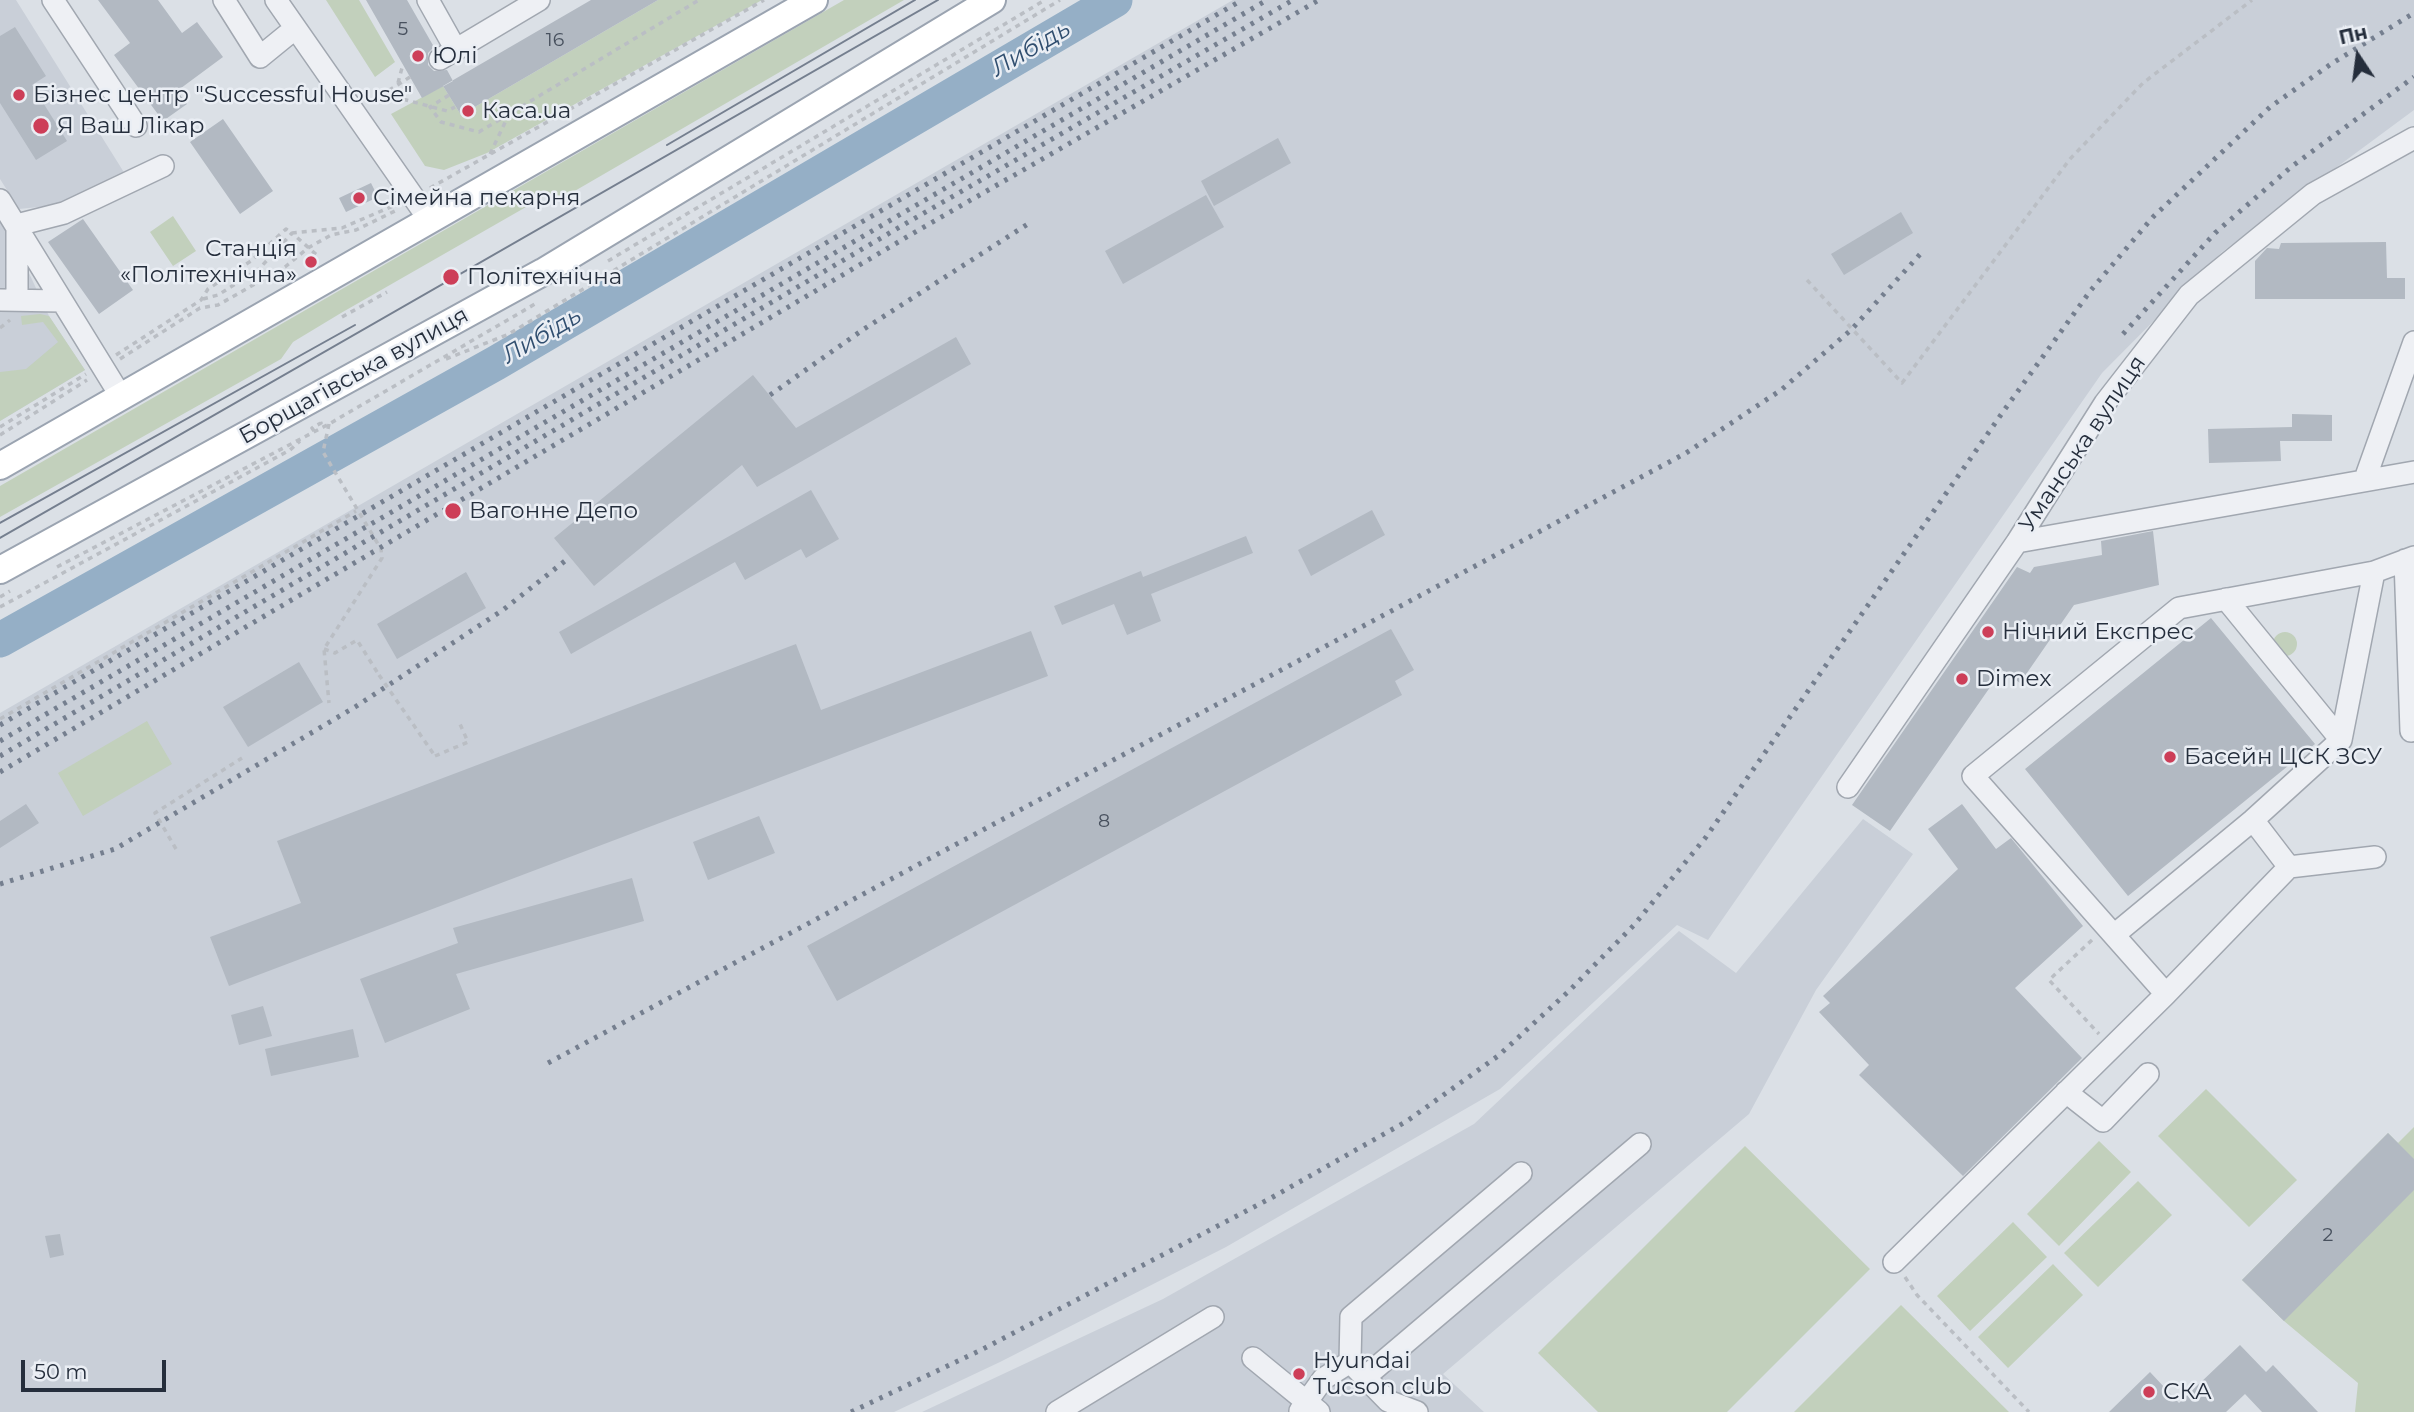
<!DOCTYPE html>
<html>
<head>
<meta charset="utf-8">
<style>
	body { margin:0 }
	#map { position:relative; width:2414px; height:1412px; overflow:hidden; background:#dbe0e6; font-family:Montserrat,sans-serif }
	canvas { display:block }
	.north { position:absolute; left:2323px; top:21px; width:70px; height:70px; -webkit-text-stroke:5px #eaeef4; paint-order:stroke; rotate:347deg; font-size:19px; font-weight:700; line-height:28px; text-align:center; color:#252e3c }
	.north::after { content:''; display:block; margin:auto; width:24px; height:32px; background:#252e3c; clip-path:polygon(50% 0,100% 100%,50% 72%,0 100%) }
	.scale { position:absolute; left:21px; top:1360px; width:145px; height:32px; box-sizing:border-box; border:4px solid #252e3c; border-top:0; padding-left:9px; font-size:21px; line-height:24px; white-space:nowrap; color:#252e3c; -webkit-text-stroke:5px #eaeef4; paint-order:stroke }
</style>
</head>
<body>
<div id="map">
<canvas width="2414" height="1412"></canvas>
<div class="north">Пн</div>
<div class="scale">50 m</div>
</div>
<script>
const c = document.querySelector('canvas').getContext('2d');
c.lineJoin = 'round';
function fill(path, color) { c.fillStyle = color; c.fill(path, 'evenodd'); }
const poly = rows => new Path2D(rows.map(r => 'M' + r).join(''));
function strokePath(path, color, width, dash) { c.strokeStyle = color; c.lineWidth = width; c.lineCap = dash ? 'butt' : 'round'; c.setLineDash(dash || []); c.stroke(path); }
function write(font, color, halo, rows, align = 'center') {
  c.font = font + ' Montserrat,sans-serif'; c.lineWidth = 5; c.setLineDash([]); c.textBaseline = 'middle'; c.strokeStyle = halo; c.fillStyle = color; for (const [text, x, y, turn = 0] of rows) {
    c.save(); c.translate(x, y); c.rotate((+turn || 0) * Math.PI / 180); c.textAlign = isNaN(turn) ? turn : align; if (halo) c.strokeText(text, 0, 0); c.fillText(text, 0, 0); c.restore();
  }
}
fill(poly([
	[0,0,16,0,125,174,58,205,19,209,0,179],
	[1233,0,2414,0,2414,110,2222,252,2102,373,1708,940,1677,925,1500,1089,1226,1247,1000,1362,894,1412,0,1412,0,713],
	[0,211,49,316,85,370,0,421],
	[1863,819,1913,854,1816,990,1749,1114,1443,1374,1484,1412,922,1412,1163,1299,1474,1124,1679,931,1736,973]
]), '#c9cfd8');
fill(poly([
	[326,0,359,0,395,62,375,77],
	[658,0,762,0,487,153,444,170,425,166,391,114,443,86,461,115],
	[844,0,904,0,554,203,547,195,341,313,293,342,281,359,0,517,0,486],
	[173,216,196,251,173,266,150,232],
	[40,314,49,316,85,370,0,421,0,372,26,369,58,342,43,322,22,325,21,316],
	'2273 644a12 12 0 1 1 24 0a12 12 0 1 1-24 0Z',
	[147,721,172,764,83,816,58,773],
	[2206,1089,2297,1180,2249,1227,2158,1136],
	[2414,1127,2414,1412,2355,1412,2358,1383,2284,1321,2242,1280,2388,1133,2398,1143],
	[2099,1141,2131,1172,2059,1246,2027,1214],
	[1745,1146,1870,1269,1727,1412,1598,1412,1538,1353],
	[2138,1181,2172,1215,2098,1287,2064,1253],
	[2013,1222,2047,1257,1970,1331,1937,1296],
	[2053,1264,2083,1295,2008,1368,1978,1337],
	[1901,1305,2009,1412,1794,1412]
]), '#c2d0bc');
strokePath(poly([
	[0,640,496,363,1115,0]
]), '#95afc6', 35);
fill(poly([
	[98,0,158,0,182,33,197,22,223,57,177,91,187,104,163,121,114,55,130,43],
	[366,0,407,0,434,47,428,53,428,65,434,71,447,70,453,81,422,98],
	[591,0,658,0,461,115,443,86],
	[15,27,46,76,32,85,67,141,36,160,0,103,0,36],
	[223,119,273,191,240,214,190,142],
	[1278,138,1291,163,1214,206,1201,181],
	[371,183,378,197,346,212,339,198],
	[1206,195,1224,227,1123,284,1105,251],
	[1901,212,1913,233,1844,275,1831,254],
	[83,219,133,290,99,314,48,242],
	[2386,242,2387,278,2405,278,2405,299,2255,299,2255,261,2267,248,2279,249,2281,243],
	[956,337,971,364,757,487,742,465,594,586,554,538,753,375,796,428],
	[2292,414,2332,415,2332,441,2280,441,2281,461,2209,463,2208,429,2292,427],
	[811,490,839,539,806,558,801,549,745,580,735,562,571,654,559,632],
	[1372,510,1385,535,1311,576,1298,550],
	[2153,531,2159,585,2074,605,2020,683,2002,670,1890,831,1852,805,2017,567,2030,573,2034,567,2102,555,2101,541],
	[1246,536,1253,553,1151,594,1161,621,1127,635,1114,604,1062,625,1054,606,1141,571,1143,577],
	[466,572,486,608,397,659,377,624],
	[2211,618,2315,744,2128,896,2025,769],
	[1391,629,1414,670,1395,681,1402,695,837,1001,807,946],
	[1031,631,1048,676,229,986,210,937,301,903,277,841,796,644,821,710],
	[299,662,323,702,248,747,223,707],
	[26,804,39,823,0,848,0,821],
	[1962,804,1996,849,2011,838,2083,926,2015,988,2082,1058,1963,1176,1859,1075,1869,1065,1819,1012,1830,1003,1823,996,1958,869,1928,829],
	[759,816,775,853,708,880,693,842],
	[632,878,644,921,456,974,470,1009,385,1043,360,979,458,943,453,928],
	[263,1006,272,1036,239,1045,231,1015],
	[353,1029,359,1057,271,1076,265,1049],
	[2388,1133,2414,1159,2414,1190,2284,1321,2242,1280],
	[60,1234,64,1255,50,1258,45,1236],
	[2240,1345,2266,1372,2273,1365,2318,1412,2262,1412,2245,1394,2226,1412,2109,1412,2150,1372,2179,1403]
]), '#b2b9c2');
const minor = poly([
	[53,0,136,126],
	[224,0,260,57,287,35],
	[276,0,430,221],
	[428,0,456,50],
	[440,59,539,0],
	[0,200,120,395],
	[17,299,17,225,64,213,163,166],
	[0,300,62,301],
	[2365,479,2414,342],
	[2017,542,2414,472],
	[2405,560,2411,731],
	[2226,599,2341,740],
	[1848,787,2017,542,2105,403,2189,295,2313,194,2414,138],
	[2253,820,2289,867],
	[2114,935,2253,820,2341,740,2374,572],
	[2166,994,1973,776,2179,608,2374,572,2414,557],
	[2066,1092,2103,1121,2148,1074],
	[1894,1262,2166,994,2289,867,2375,857],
	[1253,1358,1319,1412],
	[1365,1377,1640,1144],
	[1300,1411,1323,1379,1350,1362],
	[1057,1412,1213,1317],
	[1417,1412,1388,1401,1350,1362,1351,1317,1521,1173]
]);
const major = poly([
	[0,466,814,0],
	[0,570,543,272,992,0]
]);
strokePath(minor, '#a1a7b0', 24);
strokePath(major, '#9ba4b1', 30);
strokePath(poly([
	[398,83,403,64],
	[384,94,447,111,455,107],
	[449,95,430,107,441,122,479,132,699,0],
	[372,101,410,77],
	[490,154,509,114],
	[430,188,764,0],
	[608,261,1045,0],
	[1807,280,1902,383,2070,159,2143,83,2252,0],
	[203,299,218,295,259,269,292,233,319,257],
	[342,317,387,292],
	[0,328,10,320],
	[116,355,201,300,208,289,251,261,286,229,292,233,342,228,395,205],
	[120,359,200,308,218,305,285,267,308,248,331,235,356,230,397,210],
	[446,359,509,334,1060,0],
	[329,424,323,452,381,549,382,558,324,649,329,703],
	[0,427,86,374],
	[314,431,312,428,321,423,319,419],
	[0,435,87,380],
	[57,567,329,424,535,304],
	[0,597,10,591],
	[0,607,290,450,300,441],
	[324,649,335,653,357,640,379,675],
	[0,719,356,511],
	[435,756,468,742,460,724],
	[176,849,155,813,242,758],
	[2092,940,2049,980,2099,1034],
	[1905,1277,1917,1295,2029,1412]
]), '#babec4', 3.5, [5, 5]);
strokePath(minor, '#eef0f4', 21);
strokePath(major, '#fff', 26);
strokePath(poly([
	[667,145,915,0],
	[0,523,355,325],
	[0,538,938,0]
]), '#757f8f', 2);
strokePath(poly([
	[2123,334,2215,233,2291,167,2414,77],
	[770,395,864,329,1031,222],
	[0,725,1242,0],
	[0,741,1267,0],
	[0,756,910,221,1293,0],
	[0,772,917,231,1319,0],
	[0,884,115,849,355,707,503,610,570,557],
	[548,1063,1686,453,1781,390,1851,330,1924,250],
	[851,1412,981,1350,1271,1198,1407,1121,1498,1056,1569,991,1634,925,1706,837,2005,409,2091,290,2153,217,2270,107,2331,64,2414,13]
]), '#757f8f', 5, [3.5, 7]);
strokePath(poly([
	[379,675,435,756]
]), '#babec4', 3.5, [5, 5]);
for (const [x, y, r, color] of [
	[418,56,7,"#cd3e58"],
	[19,95,7,"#cd3e58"],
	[468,111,7,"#cd3e58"],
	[41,126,9,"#cd3e58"],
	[359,198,7,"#cd3e58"],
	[311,262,7,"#cd3e58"],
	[451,277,9,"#cd3e58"],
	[453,511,9,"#cd3e58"],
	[1988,632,7,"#cd3e58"],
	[1962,679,7,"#cd3e58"],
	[2170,757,7,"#cd3e58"],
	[1299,1374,7,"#cd3e58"],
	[2149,1392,7,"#cd3e58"]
]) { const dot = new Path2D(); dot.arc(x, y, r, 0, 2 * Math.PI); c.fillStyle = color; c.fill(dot); strokePath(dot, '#eaeef4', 2.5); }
write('19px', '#48515e', null, [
	["5",403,29],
	["16",555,40],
	["8",1104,821],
	["2",2328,1235]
]);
write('23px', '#252e3c', '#eaeef4', [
	["Юлі",432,56],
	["Бізнес центр \"Successful House\"",33,95],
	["Каса.ua",482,111],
	["Я Ваш Лікар",57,126],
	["Сімейна пекарня",373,198],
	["Станція",297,249,"right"],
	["«Політехнічна»",297,275,"right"],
	["Політехнічна",467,277],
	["Вагонне Депо",469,511],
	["Нічний Експрес",2002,632],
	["Dimex",1976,679],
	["Басейн ЦСК ЗСУ",2184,757],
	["Hyundai",1313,1361],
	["Tucson club",1313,1387],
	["СКА",2163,1392]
], 'left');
write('23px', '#252e3c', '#eaeef4', [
	["Борщагівська вулиця",354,376,-29],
	["Уманська вулиця",2083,444,-56]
]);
write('italic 24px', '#304e6f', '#eaeef4', [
	["Либідь",1031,49,-30],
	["Либідь",542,336,-30]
]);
</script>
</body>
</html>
